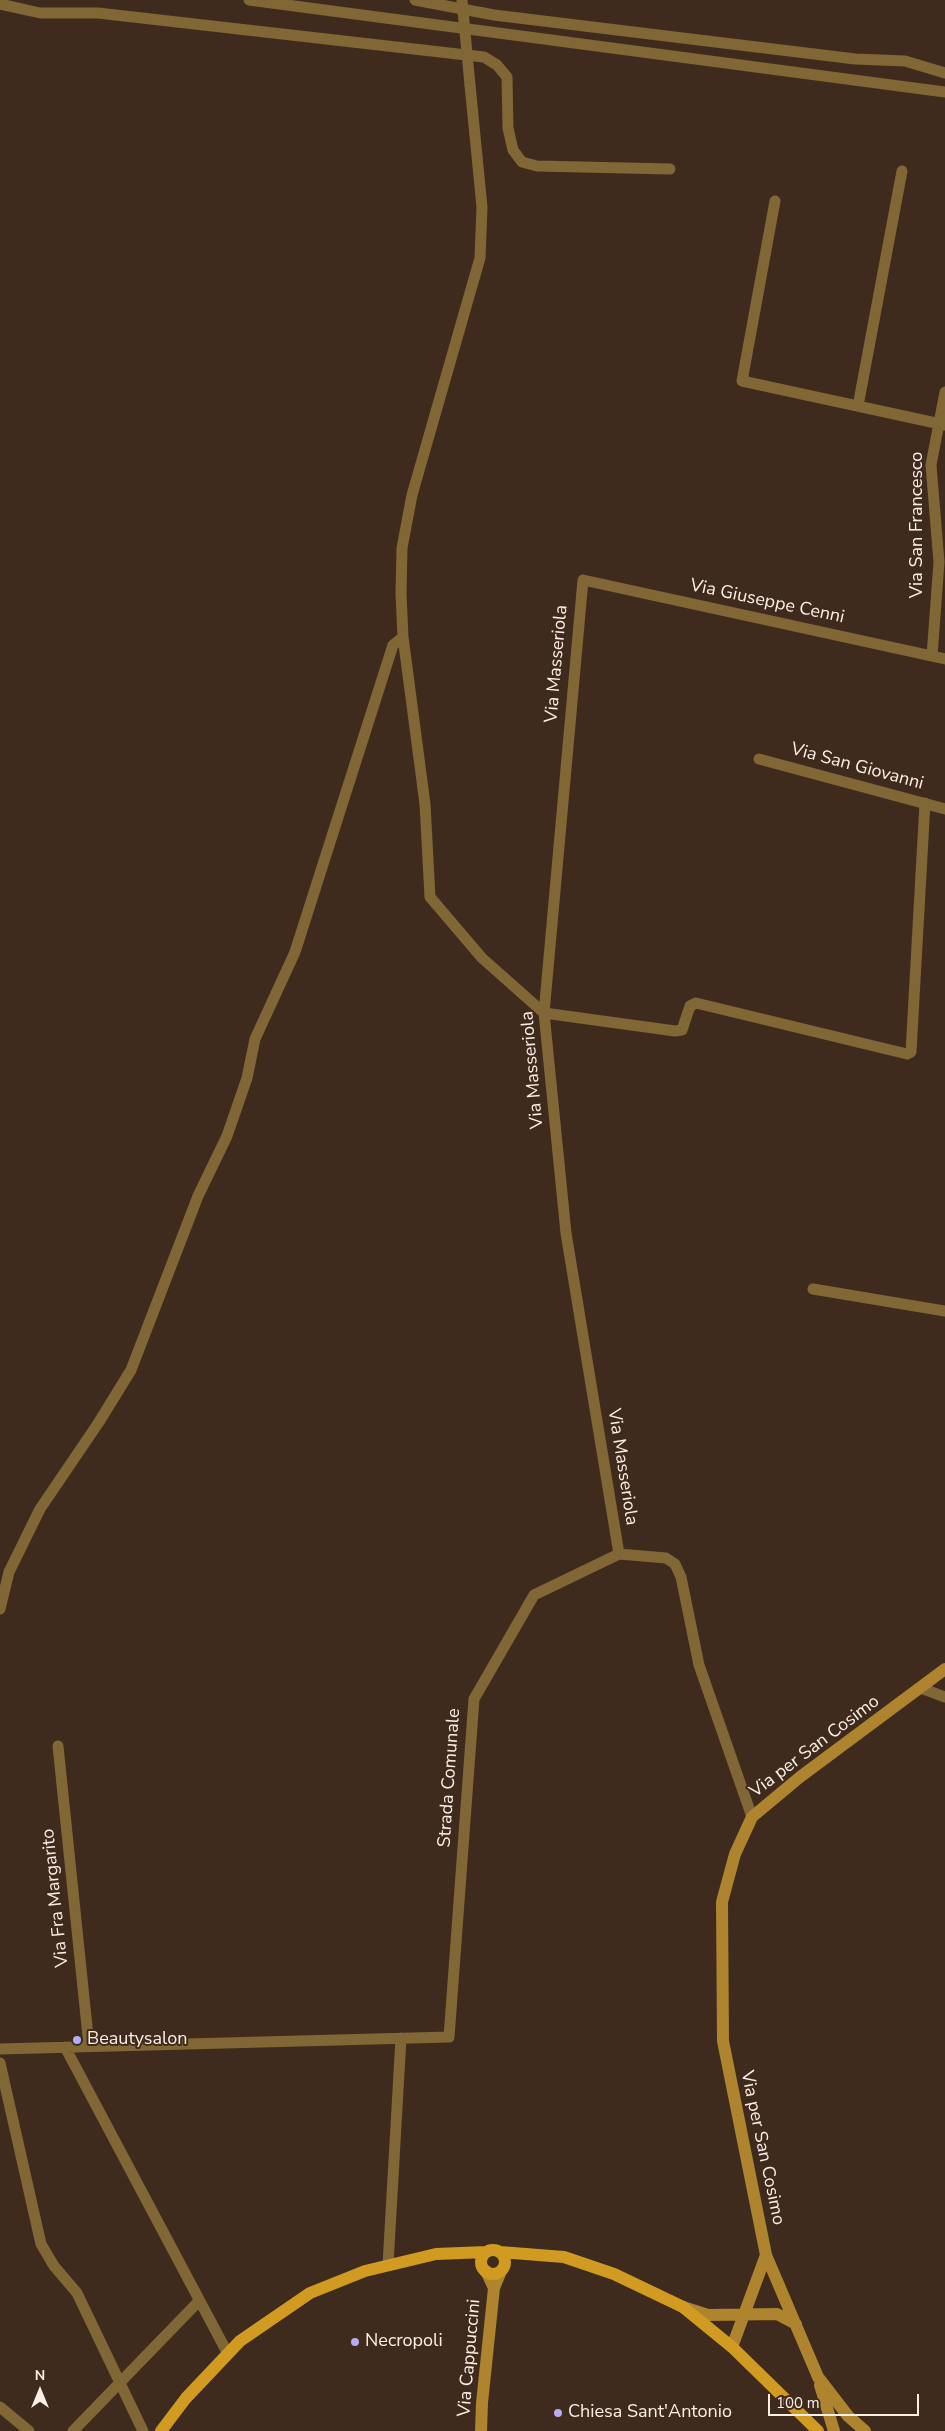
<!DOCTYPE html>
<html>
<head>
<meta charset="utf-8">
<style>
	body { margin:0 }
	#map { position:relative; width:945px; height:2431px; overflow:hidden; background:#3f2b1d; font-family:"Nunito Sans",sans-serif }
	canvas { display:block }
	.north { position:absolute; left:15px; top:2366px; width:50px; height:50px; -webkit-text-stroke:4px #3f2b1d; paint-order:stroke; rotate:0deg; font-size:14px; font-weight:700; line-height:20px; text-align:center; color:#fdefe6 }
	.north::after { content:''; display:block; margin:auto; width:18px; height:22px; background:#fdefe6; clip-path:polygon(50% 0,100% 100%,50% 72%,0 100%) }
	.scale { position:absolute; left:768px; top:2394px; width:151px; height:22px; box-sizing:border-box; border:2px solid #fdefe6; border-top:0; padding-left:6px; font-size:15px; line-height:18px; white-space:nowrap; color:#fdefe6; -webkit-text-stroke:4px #3f2b1d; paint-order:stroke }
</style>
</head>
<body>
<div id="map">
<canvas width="945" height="2431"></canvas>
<div class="north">N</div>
<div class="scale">100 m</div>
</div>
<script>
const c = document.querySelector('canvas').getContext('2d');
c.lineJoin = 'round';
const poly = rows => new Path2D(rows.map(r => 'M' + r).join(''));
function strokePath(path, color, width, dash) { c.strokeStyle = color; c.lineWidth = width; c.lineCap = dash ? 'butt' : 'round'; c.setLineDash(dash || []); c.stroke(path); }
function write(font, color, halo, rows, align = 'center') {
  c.font = font + ' "Nunito Sans",sans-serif'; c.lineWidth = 4; c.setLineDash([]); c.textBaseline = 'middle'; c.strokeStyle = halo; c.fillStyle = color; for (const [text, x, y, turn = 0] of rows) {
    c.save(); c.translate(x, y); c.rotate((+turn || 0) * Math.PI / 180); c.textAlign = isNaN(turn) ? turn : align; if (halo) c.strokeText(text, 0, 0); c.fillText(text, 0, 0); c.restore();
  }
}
strokePath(poly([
	[249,0,945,92],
	[415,0,494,15,855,59,905,61,945,73],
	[0,4,40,13,98,13,484,57,497,65,507,77,508,128,513,150,522,162,537,166,670,169],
	[470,85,482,207,480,258,412,495,402,548,401,594,403,637,425,804,430,897,482,958,544,1013,675,1031,682,1030,690,1006,696,1003,907,1054,911,1052,925,803],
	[775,201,742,381,945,425],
	[858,406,902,171],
	[932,656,939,562,931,465,945,392],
	[759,759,945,809],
	[813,1289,945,1311],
	[619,1554,566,1233,544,1013,583,580,945,659],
	[0,1609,9,1572,40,1509,99,1422,131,1370,198,1196,227,1136,247,1078,255,1039,295,952,393,645,403,637],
	[921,1688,945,1697],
	[58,1746,89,2046],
	[65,2047,228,2354],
	[0,2049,449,2037,474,1699,534,1595,619,1554,666,1558,675,1564,681,1577,699,1665,752,1817],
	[0,2063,41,2244,54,2266,77,2293,143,2431],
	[388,2265,401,2038],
	[0,2407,29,2431],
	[73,2431,198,2302]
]), '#816636', 11);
strokePath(poly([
	[486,2271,494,2288],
	[683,2307,708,2315,777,2314,796,2324],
	[732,2347,766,2255],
	[820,2385,834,2431],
	[481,2431,482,2403,494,2288,501,2271],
	[865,2431,848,2416,818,2377,766,2255,723,2041,722,1902,735,1854,752,1817,800,1777,945,1669]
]), '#ae842f', 12);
strokePath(poly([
	'481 2262a12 12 0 1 1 24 0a12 12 0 1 1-24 0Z',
	[500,2252,564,2257,614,2274,683,2307,732,2347,818,2431],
	[161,2431,186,2398,240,2341,310,2293,365,2271,436,2254,486,2252]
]), '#d19a21', 12);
strokePath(poly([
	[462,0,470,85]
]), '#816636', 11);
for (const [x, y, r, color] of [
	[77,2040,5,"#b5acf8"],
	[355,2342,5,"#b5acf8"],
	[558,2413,5,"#b5acf8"]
]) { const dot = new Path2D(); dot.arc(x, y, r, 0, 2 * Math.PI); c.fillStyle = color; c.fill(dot); strokePath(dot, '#3f2b1d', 2); }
write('18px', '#fdefe6', '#3f2b1d', [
	["Via San Francesco",918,525,-90],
	["Via Giuseppe Cenni",767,602,12],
	["Via Masseriola",557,664,-85],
	["Via San Giovanni",857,767,15],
	["Via Masseriola",533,1070,-95],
	["Via Masseriola",622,1467,81],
	["Via per San Cosimo",815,1747,-37],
	["Strada Comunale",450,1778,-86],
	["Via Fra Margarito",56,1898,-96],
	["Via per San Cosimo",762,2148,78],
	["Via Cappuccini",470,2358,-85]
]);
write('18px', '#fdefe6', '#3f2b1d', [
	["Beautysalon",87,2040],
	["Necropoli",365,2342],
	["Chiesa Sant'Antonio",568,2413]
], 'left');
</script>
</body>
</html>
